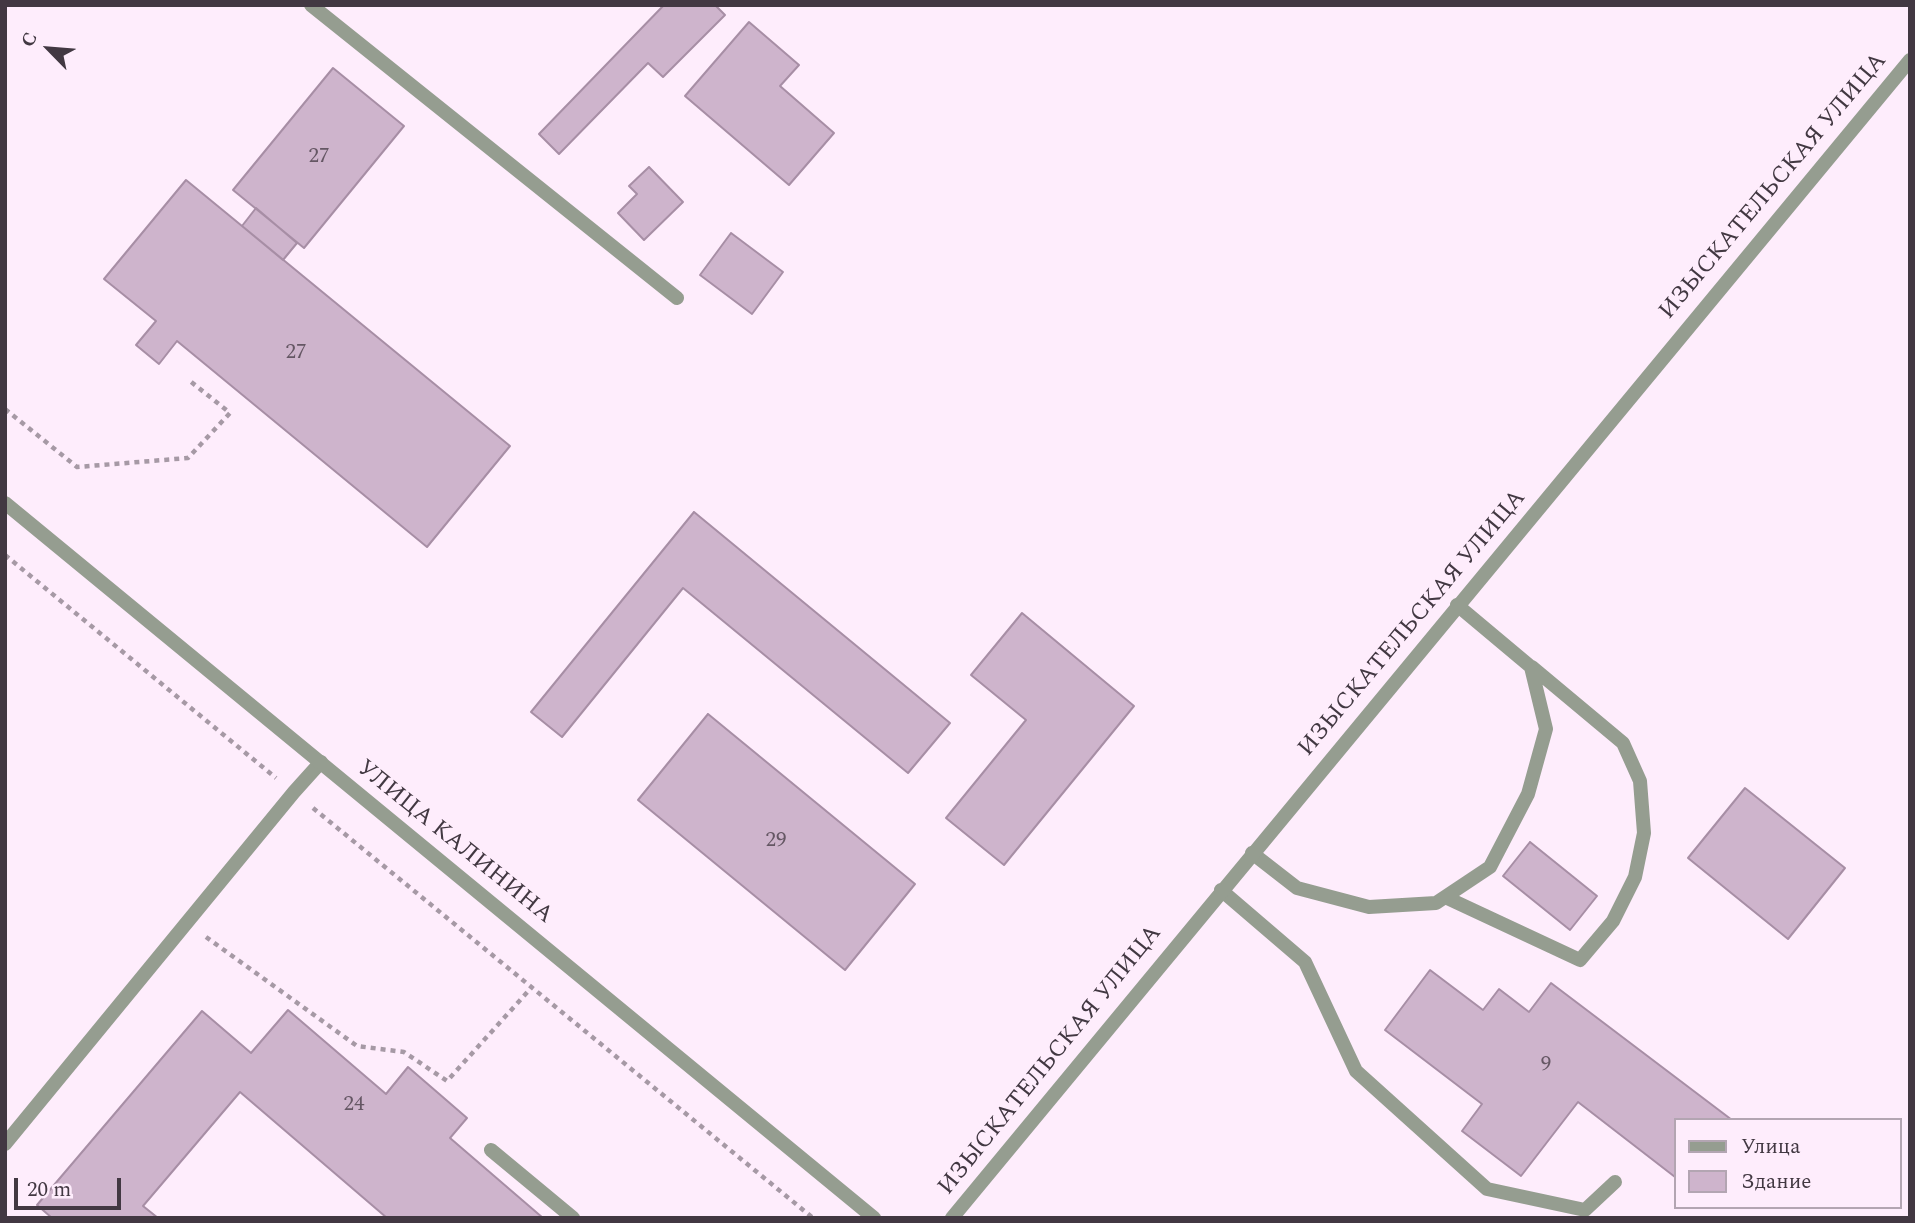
<!DOCTYPE html>
<html>
<head>
<meta charset="utf-8">
<style>
	body { margin:0 }
	#map { position:relative; width:1915px; height:1223px; overflow:hidden; background:#feedfc; font-family:Spectral,serif }
	canvas { display:block }
	.frame { position:absolute; inset:0; border:7px solid #423842; pointer-events:none }
	.legend { position:absolute; left:1674px; top:1118px; width:228px; height:91px; box-sizing:border-box; background:#feedfc; border:2px solid #b3a5b2; margin:0; padding:9px 12px; list-style:none; font-size:21px; color:#423842 }
	.legend li { display:flex; align-items:center; gap:14px; height:35px }
	.legend b { width:35px; border:2px solid #b3a5b2 }
	.north { position:absolute; left:14px; top:14px; width:70px; height:70px; -webkit-text-stroke:5px #feedfc; paint-order:stroke; rotate:295deg; font-size:19px; font-weight:700; line-height:28px; text-align:center; color:#423842 }
	.north::after { content:''; display:block; margin:auto; width:24px; height:32px; background:#423842; clip-path:polygon(50% 0,100% 100%,50% 72%,0 100%) }
	.scale { position:absolute; left:14px; top:1178px; width:107px; height:32px; box-sizing:border-box; border:4px solid #423842; border-top:0; padding-left:9px; font-size:21px; line-height:24px; white-space:nowrap; color:#423842; -webkit-text-stroke:5px #feedfc; paint-order:stroke }
</style>
</head>
<body>
<div id="map">
<canvas width="1915" height="1223"></canvas>
<div class="frame"></div>
<ul class="legend">
<li><b style="height:9px;background:#959d90"></b>Улица</li>
<li><b style="height:19px;background:#ceb4cc"></b>Здание</li>
</ul>
<div class="north">С</div>
<div class="scale">20 m</div>
</div>
<script>
const c = document.querySelector('canvas').getContext('2d');
c.lineJoin = 'round';
function fill(path, color) { c.fillStyle = color; c.fill(path, 'evenodd'); }
const poly = rows => new Path2D(rows.map(r => 'M' + r).join(''));
function strokePath(path, color, width, dash) { c.strokeStyle = color; c.lineWidth = width; c.lineCap = dash ? 'butt' : 'round'; c.setLineDash(dash || []); c.stroke(path); }
function write(font, color, halo, rows, align = 'center') {
  c.font = font + ' Spectral,serif'; c.lineWidth = 7; c.setLineDash([]); c.textBaseline = 'middle'; c.strokeStyle = halo; c.fillStyle = color; for (const [text, x, y, turn = 0] of rows) {
    c.save(); c.translate(x, y); c.rotate((+turn || 0) * Math.PI / 180); c.textAlign = isNaN(turn) ? turn : align; if (halo) c.strokeText(text, 0, 0); c.fillText(text, 0, 0); c.restore();
  }
}
const building = poly([
	[664,5,715,5,725,15,663,77,648,63,559,154,539,134,664,5],
	[749,22,799,65,780,86,834,133,789,185,685,96,749,22],
	[333,68,404,126,304,248,233,190,333,68],
	[649,167,683,202,644,240,618,213,637,194,629,186,649,167],
	[186,180,510,446,427,547,177,341,159,364,136,345,156,321,104,279,186,180],
	[256,208,297,243,283,260,242,226,256,208],
	[731,233,783,272,752,314,700,275,731,233],
	[694,512,950,723,908,773,683,588,562,737,531,712,694,512],
	[1022,613,1134,706,1004,865,946,818,1026,720,971,675,1022,613],
	[708,714,915,884,845,970,638,800,708,714],
	[1745,788,1845,868,1788,939,1688,858,1745,788],
	[1530,842,1597,896,1570,930,1503,876,1530,842],
	[1430,970,1483,1010,1499,989,1529,1012,1551,983,1732,1120,1675,1120,1675,1177,1578,1102,1521,1176,1462,1131,1482,1104,1385,1030,1430,970],
	[288,1010,386,1094,408,1067,467,1118,450,1138,543,1218,387,1218,240,1092,143,1206,158,1218,52,1218,37,1205,202,1011,251,1053,288,1010]
]);
fill(building, '#ceb4cc');
strokePath(building, '#a78ea5', 2);
strokePath(poly([
	[5,409,77,467,188,458,230,413,190,381],
	[5,555,276,778],
	[313,808,813,1218],
	[206,937,357,1046,404,1052,447,1081,532,987]
]), '#a699a5', 4.5, [5, 5]);
strokePath(poly([
	[311,5,677,298],
	[1252,853,1297,888,1369,907,1436,903,1490,867,1528,794,1546,729,1531,667,1457,605],
	[1221,890,1305,962,1356,1071,1487,1189,1585,1210,1615,1182],
	[1445,897,1580,960,1613,921,1635,877,1644,833,1640,781,1623,743,1532,667],
	[5,1144,294,792,321,762],
	[491,1150,573,1218]
]), '#959d90', 14);
strokePath(poly([
	[952,1218,1910,60]
]), '#959d90', 14);
strokePath(poly([
	[5,503,874,1218]
]), '#959d90', 14);
write('21px', '#655764', null, [
	["27",319,158],
	["27",296,354],
	["29",776,842],
	["9",1546,1066],
	["24",354,1106]
]);
write('24px', '#423842', '#feedfc', [
	["ИЗЫСКАТЕЛЬСКАЯ УЛИЦА",1774,187,-50],
	["ИЗЫСКАТЕЛЬСКАЯ УЛИЦА",1413,624,-50],
	["УЛИЦА КАЛИНИНА",454,843,39],
	["ИЗЫСКАТЕЛЬСКАЯ УЛИЦА",1051,1061,-51]
]);
</script>
</body>
</html>
